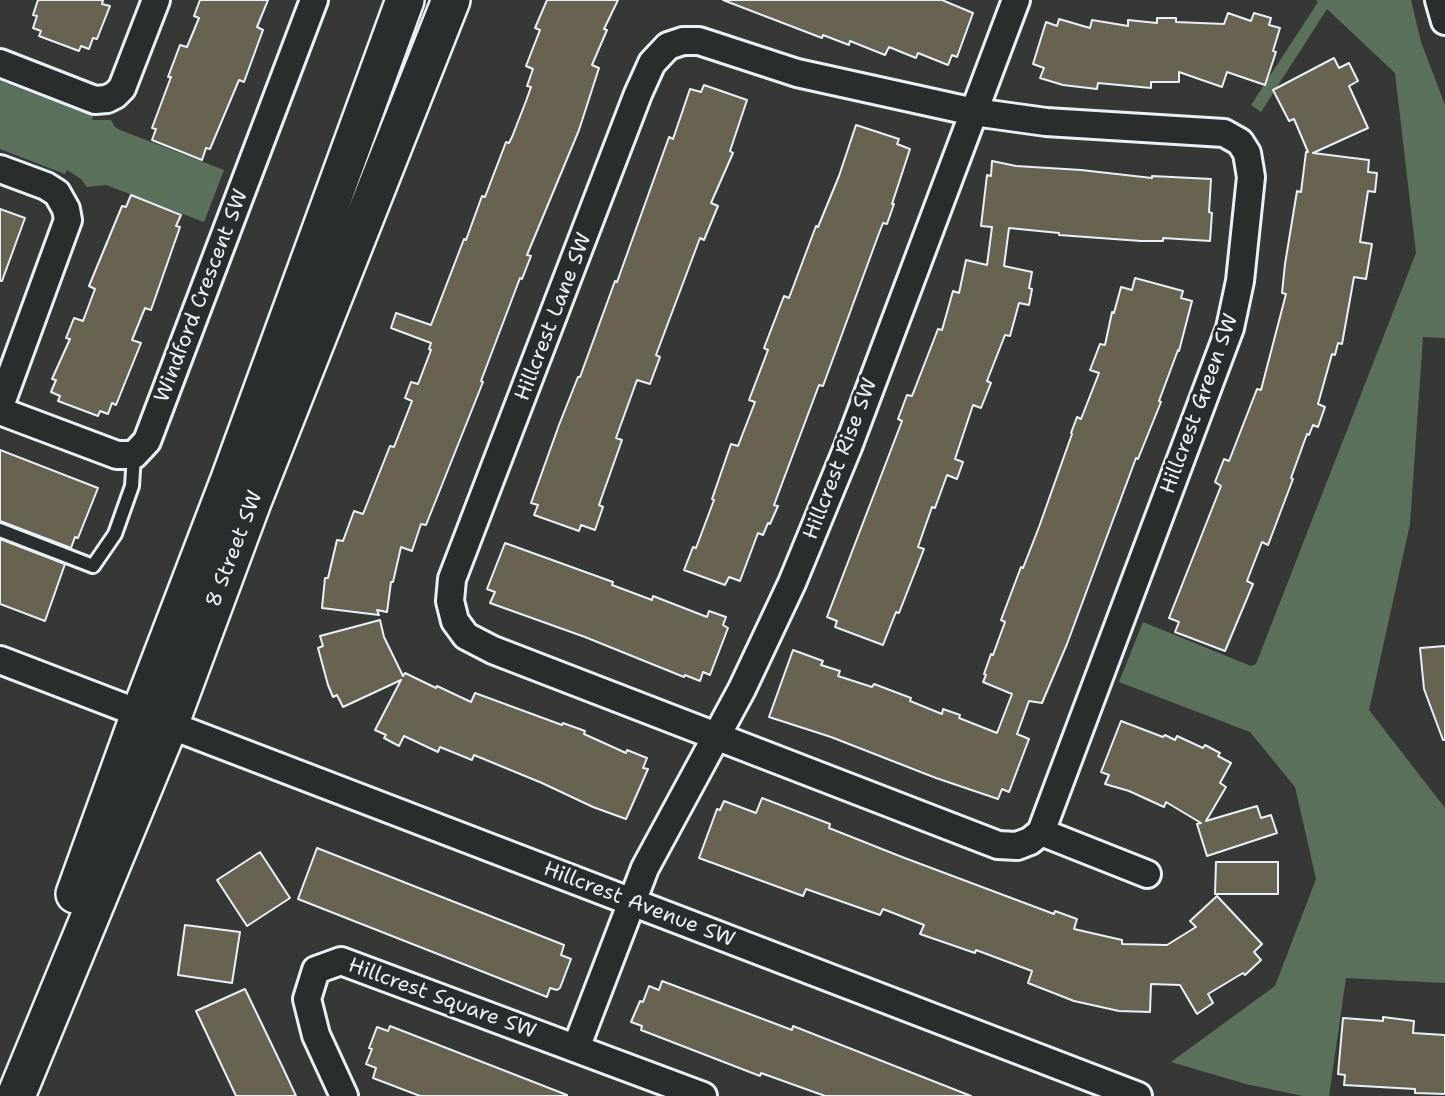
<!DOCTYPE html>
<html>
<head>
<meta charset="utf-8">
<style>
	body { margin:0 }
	canvas { display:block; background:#363835 }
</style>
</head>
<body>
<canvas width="1445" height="1096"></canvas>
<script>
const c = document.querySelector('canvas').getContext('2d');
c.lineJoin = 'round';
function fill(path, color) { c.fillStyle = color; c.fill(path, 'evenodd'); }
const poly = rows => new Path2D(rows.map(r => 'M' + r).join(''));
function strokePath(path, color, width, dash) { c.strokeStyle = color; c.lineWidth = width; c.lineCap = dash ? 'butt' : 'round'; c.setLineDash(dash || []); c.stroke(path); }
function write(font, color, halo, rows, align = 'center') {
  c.font = font + ' "Shantell Sans",sans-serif'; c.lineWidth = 6; c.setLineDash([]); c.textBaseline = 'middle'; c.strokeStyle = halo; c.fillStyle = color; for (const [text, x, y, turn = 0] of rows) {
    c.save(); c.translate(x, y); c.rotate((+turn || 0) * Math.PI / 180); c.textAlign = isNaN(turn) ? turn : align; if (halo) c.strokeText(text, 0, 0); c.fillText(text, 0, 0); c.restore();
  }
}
fill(poly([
	[1316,0,1411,0,1421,42,1445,105,1445,338,1423,337,1410,524,1369,710,1445,808,1445,983,1346,978,1329,1096,1303,1096,1246,1084,1171,1062,1275,986,1316,879,1295,787,1250,732,1119,682,1143,622,1251,666,1256,664,1416,253,1395,73,1327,9,1261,112,1251,105,1318,2],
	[0,81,93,116,92,120,111,120,115,127,120,130,224,170,204,222,106,185,87,187,81,179,67,170,65,174,0,149]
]), '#5c715c');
const building = poly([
	[38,0,103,0,102,4,110,6,97,39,93,38,89,49,81,46,79,51,39,36,41,31,33,28,37,16,33,15,38,0],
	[200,0,268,0,257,27,263,30,244,82,239,80,210,149,206,148,202,160,152,140,156,129,152,128,171,77,168,77,180,45,187,47,199,18,194,16,200,0],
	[547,0,618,0,604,29,607,30,592,65,599,68,579,130,537,231,527,255,531,256,522,279,520,278,481,381,483,382,426,525,421,524,412,551,401,547,393,582,391,582,387,612,377,610,379,615,322,608,325,578,328,578,337,540,343,541,354,511,363,514,390,446,394,447,412,401,405,398,411,382,418,384,431,350,429,349,431,343,391,328,396,313,431,325,464,239,466,240,482,196,485,197,506,142,509,143,512,137,526,101,531,87,527,86,533,69,526,66,540,30,535,28,547,0],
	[723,0,942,0,973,13,957,57,952,55,948,65,918,53,916,58,889,47,885,55,850,41,849,45,823,35,822,38,723,0],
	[1228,13,1251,21,1254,13,1271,18,1269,25,1280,28,1273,51,1276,52,1265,85,1227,72,1222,87,1179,72,1179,82,1151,82,1151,88,1098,83,1097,89,1063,85,1040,78,1044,68,1033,64,1046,22,1057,26,1059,19,1090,28,1092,20,1128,26,1128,20,1157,23,1157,18,1176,18,1176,22,1224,24,1228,13],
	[1334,58,1339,68,1349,63,1358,81,1349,86,1368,128,1313,153,1369,160,1368,172,1377,173,1375,192,1368,191,1360,242,1372,244,1366,279,1354,277,1342,344,1338,343,1335,355,1332,354,1318,404,1325,407,1318,427,1313,425,1309,435,1307,434,1291,478,1293,479,1268,545,1262,542,1247,581,1253,584,1225,651,1175,632,1179,622,1169,618,1221,486,1215,482,1224,459,1229,461,1257,389,1261,390,1286,294,1282,293,1285,264,1297,191,1301,192,1306,152,1308,152,1294,119,1289,121,1273,90,1334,58],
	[704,85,747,100,730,151,733,153,711,203,718,206,704,240,700,238,656,355,660,357,650,384,637,380,616,438,622,440,599,505,603,507,595,530,581,525,579,531,534,515,538,505,531,503,559,425,578,377,580,377,615,281,617,282,669,137,673,139,690,89,701,92,704,85],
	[856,125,899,139,897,144,910,149,892,204,894,204,887,224,883,223,878,236,823,386,819,385,774,505,778,506,770,524,768,523,763,535,758,533,740,581,729,577,725,585,684,570,693,547,696,548,714,500,712,499,731,444,738,446,755,402,749,400,768,350,764,348,784,296,789,298,816,226,818,227,839,176,856,125],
	[992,161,1016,166,1081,170,1152,178,1152,176,1211,179,1209,212,1212,213,1210,241,1163,238,1163,241,1141,241,1059,235,1059,233,1009,228,1004,266,1032,272,1029,288,1032,289,1029,305,1019,303,1010,336,1005,335,987,381,991,383,981,408,973,405,955,459,963,462,957,479,947,475,935,508,932,507,918,547,924,549,899,613,896,612,883,645,835,627,837,621,827,617,902,421,898,419,907,395,912,396,938,329,942,330,953,291,959,293,966,260,987,265,992,227,981,226,987,175,991,176,992,161],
	[131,195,181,215,176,226,180,227,151,310,145,308,132,340,141,343,116,405,112,403,108,414,100,411,98,416,58,401,60,396,51,392,56,380,52,379,70,339,66,338,74,318,83,321,95,289,89,286,122,206,126,207,131,195],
	[0,209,25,218,2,281,0,281,0,209],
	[1135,278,1183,291,1181,298,1192,301,1179,351,1178,350,1159,401,1161,402,1138,459,1136,458,1067,644,1042,703,1029,701,1017,734,1029,739,1009,792,1002,789,998,799,936,778,831,737,769,717,793,650,823,661,821,665,840,671,838,676,872,687,874,684,911,698,910,701,942,714,943,709,960,715,959,718,997,733,1012,694,983,682,986,675,984,674,991,654,993,655,1005,622,1001,620,1021,567,1023,568,1039,527,1072,434,1071,433,1077,417,1081,419,1099,373,1090,370,1100,344,1105,345,1112,312,1114,313,1121,287,1132,290,1135,278],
	[0,450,98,488,78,538,75,537,71,548,0,521,0,450],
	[0,539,65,564,45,621,0,604,0,539],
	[505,543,613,582,612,585,652,600,653,596,707,617,709,611,726,617,723,625,728,628,710,675,703,672,700,681,685,675,684,677,585,637,490,603,495,592,487,589,505,543],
	[380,620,384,637,403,676,405,673,436,688,437,686,471,702,475,693,562,725,563,723,585,731,584,734,626,753,627,750,647,758,643,768,648,769,626,819,593,807,542,783,474,755,472,760,440,747,438,752,404,736,399,746,384,738,386,735,375,730,401,680,343,707,337,695,333,697,328,685,318,648,323,646,320,636,380,620],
	[1445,646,1445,740,1443,740,1424,689,1420,648,1445,646],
	[1121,721,1163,737,1165,735,1175,740,1177,736,1203,748,1205,745,1220,753,1218,756,1231,763,1220,783,1226,787,1206,821,1257,806,1261,818,1271,815,1277,833,1207,856,1197,824,1201,823,1166,802,1164,807,1129,791,1105,784,1109,775,1101,772,1121,721],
	[762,798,830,824,829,828,902,857,1054,914,1055,911,1077,919,1074,929,1122,940,1122,944,1167,945,1196,927,1190,921,1217,896,1262,944,1254,952,1261,960,1245,975,1243,973,1208,994,1213,1003,1197,1014,1180,985,1151,984,1150,1012,1119,1011,1074,1001,1028,983,1032,971,976,950,975,953,920,934,924,925,883,909,880,915,806,889,803,896,699,858,717,809,720,810,724,801,756,813,762,798],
	[317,848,564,945,561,955,571,959,560,988,557,990,550,988,547,997,298,899,317,848],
	[260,852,290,898,247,926,217,880,260,852],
	[1216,862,1278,862,1278,894,1215,894,1216,862],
	[185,925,240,932,232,983,178,975,185,925],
	[662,981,792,1030,793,1026,971,1096,825,1096,761,1073,760,1076,641,1030,642,1026,631,1022,640,1001,643,1002,649,986,659,990,662,981],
	[245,989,283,1068,296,1096,236,1096,196,1011,245,989],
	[1383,1017,1414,1021,1413,1033,1445,1035,1445,1094,1415,1093,1415,1089,1344,1085,1345,1075,1338,1074,1343,1018,1383,1021,1383,1017],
	[390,1026,567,1095,567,1096,420,1096,373,1078,376,1068,366,1064,372,1049,369,1048,377,1027,388,1031,390,1026]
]);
fill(building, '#686251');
strokePath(building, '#e8f1f8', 2);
const lane = poly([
	[0,530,93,566,115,534,132,486,134,455]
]);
const street = poly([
	[1439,0,1445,21],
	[683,41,699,41,797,73,974,112,1046,122,1224,133,1240,142,1247,153,1251,177,1240,281,1230,328,1041,832,1030,841,1017,846,998,845,493,650,466,636,455,621,450,601,452,579,638,94,652,63,668,46,683,41],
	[0,63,95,100,107,99,115,95,122,88,156,0],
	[0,169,46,186,57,193,66,209,68,220,0,406],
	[0,411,117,455,134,455,147,441,314,0],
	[0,660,1138,1096],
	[1041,832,1147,874],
	[576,1048,645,868,742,689,792,583,848,447,1016,0],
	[344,1096,316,1035,307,999,316,970,341,961,703,1096]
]);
const secondary = poly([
	[75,894,140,714,230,479,405,0],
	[16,1096,169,725,252,502,451,0]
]);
strokePath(lane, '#e8f1f8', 18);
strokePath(street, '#e8f1f8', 32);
strokePath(secondary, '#e8f1f8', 42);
strokePath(lane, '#2a2d2e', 12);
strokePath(street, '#2a2d2e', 26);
strokePath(secondary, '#2a2d2e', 37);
write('21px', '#e8f1f8', '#2a2d2e', [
	["Windford Crescent SW",202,296,-69],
	["Hillcrest Lane SW",554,317,-69],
	["Hillcrest Green SW",1200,404,-70],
	["Hillcrest Rise SW",841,459,-69],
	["8 Street SW",235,549,-69],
	["Hillcrest Avenue SW",639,905,21],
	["Hillcrest Square SW",442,999,20]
]);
</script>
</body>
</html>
